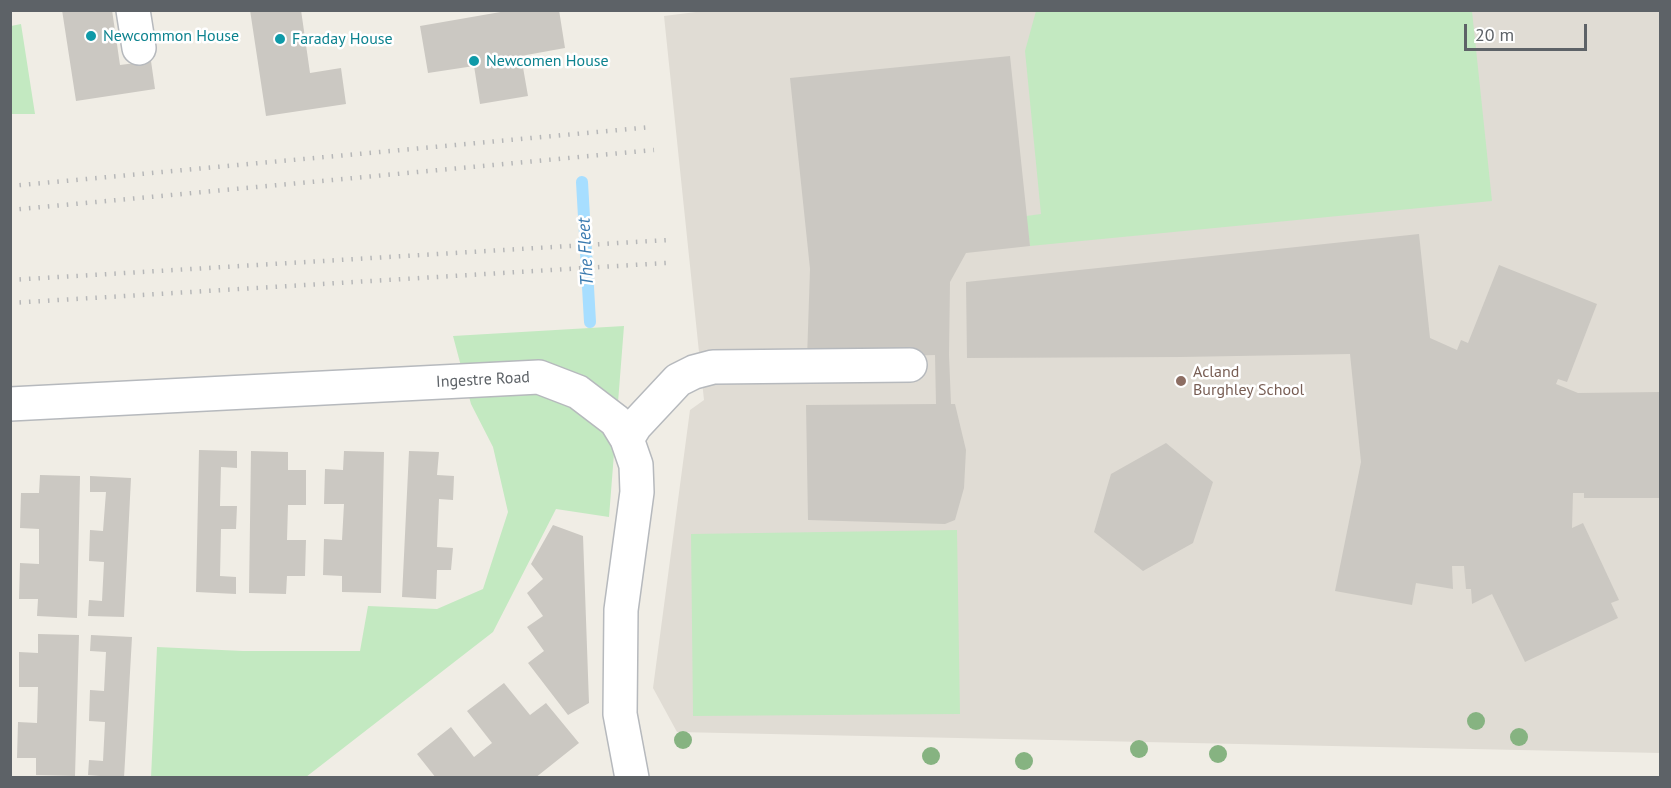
<!DOCTYPE html>
<html>
<head>
<meta charset="utf-8">
<style>
	body { margin:0 }
	#map { position:relative; width:1671px; height:788px; overflow:hidden; background:#f0ede5; font-family:"PT Sans",sans-serif }
	canvas { display:block }
	.frame { position:absolute; inset:0; border:12px solid #5d6267; pointer-events:none }
	.scale { position:absolute; left:1464px; top:24px; width:123px; height:27px; box-sizing:border-box; border:3px solid #5d6267; border-top:0; padding-left:8px; font-size:18px; line-height:21px; white-space:nowrap; color:#5d6267; -webkit-text-stroke:4px #fff; paint-order:stroke }
</style>
</head>
<body>
<div id="map">
<canvas width="1671" height="788"></canvas>
<div class="frame"></div>
<div class="scale">20 m</div>
</div>
<script>
const c = document.querySelector('canvas').getContext('2d');
c.lineJoin = 'round';
function fill(path, color) { c.fillStyle = color; c.fill(path, 'evenodd'); }
const poly = rows => new Path2D(rows.map(r => 'M' + r).join(''));
function strokePath(path, color, width, dash) { c.strokeStyle = color; c.lineWidth = width; c.lineCap = dash ? 'butt' : 'round'; c.setLineDash(dash || []); c.stroke(path); }
function write(font, color, halo, rows, align = 'center') {
  c.font = font + ' "PT Sans",sans-serif'; c.lineWidth = 5; c.setLineDash([]); c.textBaseline = 'middle'; c.strokeStyle = halo; c.fillStyle = color; for (const [text, x, y, turn = 0] of rows) {
    c.save(); c.translate(x, y); c.rotate((+turn || 0) * Math.PI / 180); c.textAlign = isNaN(turn) ? turn : align; if (halo) c.strokeText(text, 0, 0); c.fillText(text, 0, 0); c.restore();
  }
}
fill(poly([
	[712,10,1660,11,1660,753,677,732,653,688,690,410,704,400,664,16]
]), '#e0dcd4');
fill(poly([
	[1036,11,1472,11,1492,201,1030,246,1026,216,1041,214,1025,51],
	[21,24,35,114,11,114,11,26],
	[624,326,609,517,556,509,493,632,306,777,151,778,157,647,243,651,360,651,368,606,437,609,483,589,508,512,493,447,471,404,453,336],
	[957,530,960,714,693,716,691,534]
]), '#c3e9c1');
strokePath(poly([
	[582,182,590,322]
]), '#a7deff', 12);
fill(poly([
	[62,10,112,10,120,65,151,61,155,89,76,101],
	[250,10,301,10,310,73,341,68,346,104,266,116],
	[512,10,559,10,565,48,521,56,528,96,480,104,474,66,428,73,420,26],
	[1010,56,1030,246,966,253,950,282,949,355,951,404,955,404,966,450,964,488,955,520,945,524,808,520,806,405,936,404,935,355,807,359,810,269,790,78],
	[1419,234,1430,338,1457,350,1461,340,1468,343,1499,265,1597,304,1567,382,1558,379,1556,384,1578,393,1660,392,1660,498,1584,498,1584,493,1573,493,1572,528,1583,523,1619,600,1611,603,1618,618,1525,662,1492,594,1472,604,1471,589,1466,589,1464,566,1452,566,1453,589,1416,583,1412,605,1335,591,1361,462,1350,354,1181,357,967,358,966,282],
	[1166,443,1213,482,1193,543,1143,571,1094,532,1111,474],
	[199,450,237,451,237,468,221,467,220,506,237,506,236,529,221,529,220,576,236,577,236,594,196,592],
	[251,451,288,452,288,470,306,470,306,505,288,505,287,540,306,540,305,576,287,576,286,594,249,593],
	[344,451,384,452,381,593,342,592,342,576,323,575,324,539,342,540,344,504,324,504,325,469,343,470],
	[409,451,439,452,437,475,454,476,453,500,439,499,437,547,453,548,451,570,437,570,436,599,402,597],
	[40,475,80,476,77,618,37,616,38,599,19,599,20,563,39,564,39,529,20,528,21,493,39,493],
	[90,476,131,478,124,617,88,616,89,600,102,601,104,562,89,561,90,530,103,531,106,492,90,492],
	[553,525,583,536,589,703,568,715,528,663,544,651,527,627,543,616,527,593,543,579,531,564],
	[38,634,79,635,75,776,36,775,36,758,17,758,18,722,37,723,38,687,19,687,19,652,38,653],
	[91,635,132,637,124,778,88,775,89,760,103,761,105,722,89,721,90,690,104,691,106,652,90,651],
	[504,683,530,715,546,703,579,743,535,778,436,778,417,754,451,727,474,757,492,743,467,711]
]), '#cbc8c2');
const minor = poly([
	[133,10,139,48],
	[10,404,539,377,578,392,616,421,627,439,636,465,637,492,621,610,620,714,632,778],
	[627,439,635,426,678,380,694,372,713,367,910,365]
]);
strokePath(minor, '#b6b9bd', 36);
strokePath(minor, '#fff', 33);
strokePath(poly([
	[10,186,651,127],
	[10,210,654,150],
	[10,280,668,240],
	[10,303,666,263]
]), '#b6b7b8', 4.5, [1.5, 8]);
c.fillStyle = '#86b381';
for (const [x, y] of [
	[1476,721],
	[1519,737],
	[683,740],
	[1139,749],
	[1218,754],
	[931,756],
	[1024,761]
]) { c.beginPath(); c.arc(x, y, 9, 0, 2 * Math.PI); c.fill(); }
for (const [x, y, r, color] of [
	[91,36,6,"#0f9aa8"],
	[280,39,6,"#0f9aa8"],
	[474,61,6,"#0f9aa8"],
	[1181,381,6,"#8d6e63"]
]) { const dot = new Path2D(); dot.arc(x, y, r, 0, 2 * Math.PI); c.fillStyle = color; c.fill(dot); strokePath(dot, '#fff', 2); }
write('16px', '#0d838f', '#fff', [
	["Newcommon House",103,36],
	["Faraday House",292,39],
	["Newcomen House",486,61]
], 'left');
write('16px', '#785e54', '#fff', [
	["Acland",1193,372],
	["Burghley School",1193,390]
], 'left');
write('16px', '#5d6267', '#fff', [
	["Ingestre Road",483,380,-3]
]);
write('italic 18px', '#3a7aaf', '#fff', [
	["The Fleet",586,252,-93]
]);
</script>
</body>
</html>
